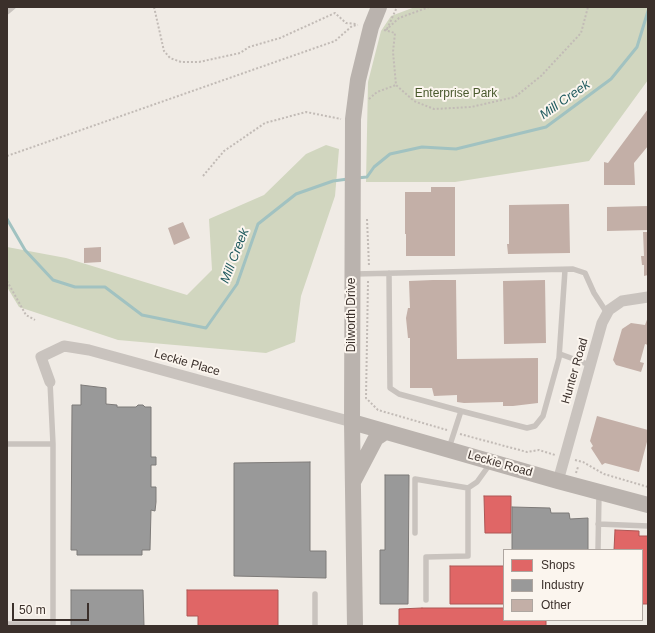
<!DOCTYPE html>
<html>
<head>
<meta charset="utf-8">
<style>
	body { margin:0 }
	#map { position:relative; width:655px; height:633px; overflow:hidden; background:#f0ebe5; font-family:Helvetica,sans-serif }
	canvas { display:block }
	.frame { position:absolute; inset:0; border:8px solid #3b302b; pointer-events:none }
	.legend { position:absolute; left:503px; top:549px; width:140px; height:72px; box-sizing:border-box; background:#fbf5ee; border:1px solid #aea6a0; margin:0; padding:5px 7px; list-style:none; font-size:12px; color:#3b302b }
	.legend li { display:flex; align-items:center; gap:8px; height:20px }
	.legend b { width:20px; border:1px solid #aea6a0 }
	.scale { position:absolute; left:12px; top:603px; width:77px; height:18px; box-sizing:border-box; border:2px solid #3b302b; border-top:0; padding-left:5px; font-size:12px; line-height:14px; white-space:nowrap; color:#3b302b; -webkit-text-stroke:3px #fbf5ee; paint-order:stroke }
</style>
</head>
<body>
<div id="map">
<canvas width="655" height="633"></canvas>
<div class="frame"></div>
<ul class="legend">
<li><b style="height:11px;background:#e06666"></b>Shops</li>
<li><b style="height:11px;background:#999"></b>Industry</li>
<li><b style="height:11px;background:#c3afa7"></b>Other</li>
</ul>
<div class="scale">50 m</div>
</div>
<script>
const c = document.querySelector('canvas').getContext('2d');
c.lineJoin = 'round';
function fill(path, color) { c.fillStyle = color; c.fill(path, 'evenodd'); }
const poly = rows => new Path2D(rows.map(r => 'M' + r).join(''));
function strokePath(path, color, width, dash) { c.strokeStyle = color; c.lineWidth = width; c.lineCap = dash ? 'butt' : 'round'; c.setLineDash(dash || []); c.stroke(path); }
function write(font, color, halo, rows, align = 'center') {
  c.font = font + ' Helvetica,sans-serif'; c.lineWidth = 4; c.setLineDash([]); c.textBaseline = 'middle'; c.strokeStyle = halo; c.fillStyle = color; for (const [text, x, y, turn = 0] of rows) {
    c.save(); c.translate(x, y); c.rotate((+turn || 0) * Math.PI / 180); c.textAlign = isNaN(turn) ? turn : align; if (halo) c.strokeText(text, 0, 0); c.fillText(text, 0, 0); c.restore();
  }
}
fill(poly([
	[415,7,648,7,648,80,589,161,455,182,366,182,368,82,381,31,391,16],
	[326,145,339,149,335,196,301,296,295,342,266,353,118,340,19,307,7,287,7,247,66,258,187,295,212,270,209,219,264,195,306,154]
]), '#d1d6bf');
const shops = poly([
	[484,496,511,496,511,533,485,533,484,496],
	[615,530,639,531,639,536,648,536,648,604,642,604,642,550,614,550,615,530],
	[450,566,504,566,504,604,450,604,450,566],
	[187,590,278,590,278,626,198,626,198,616,187,616,187,590],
	[422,608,504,608,504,620,546,620,546,626,399,626,399,609,422,608]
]);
fill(shops, '#e06666');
strokePath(shops, '#ae5654', 1);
const industry = poly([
	[81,385,106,388,106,404,117,405,117,407,136,407,138,405,143,405,145,407,151,407,151,457,156,457,156,465,151,465,151,487,156,487,156,502,155,511,151,510,150,550,142,550,142,555,77,555,77,550,71,550,72,405,81,405,81,385],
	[310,462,310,551,326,551,326,578,234,576,234,463,310,462],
	[385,475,409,475,408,604,380,604,380,550,385,550,385,475],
	[512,507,550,508,551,513,569,513,570,519,588,518,588,550,512,550,512,507],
	[71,590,143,590,144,626,71,626,71,590]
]);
fill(industry, '#999');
strokePath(industry, '#7d7a78', 1);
strokePath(poly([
	[357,178,367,177,374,167,390,154,422,147,456,149,546,127,611,79,637,47,648,11],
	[7,219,25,250,53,280,75,287,105,287,142,315,206,328,237,284,258,224,296,194,333,181,348,179]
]), '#a1c2c1', 3);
fill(poly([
	[648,109,648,146,634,163,635,185,604,185,604,162,608,163],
	[431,187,455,187,455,256,406,256,406,234,405,234,405,192,431,192],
	[569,204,570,253,508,254,507,244,509,244,509,205],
	[648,206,648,230,607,231,607,207],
	[183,222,190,238,174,245,168,228],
	[643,232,648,232,648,275,644,276,644,265,642,265,641,256,644,256],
	[101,247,101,262,84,263,84,248],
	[433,280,456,280,457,359,538,358,538,403,513,406,503,406,503,402,464,403,457,402,457,395,434,396,432,388,410,388,410,338,408,338,406,318,408,308,410,308,409,281],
	[545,280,546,343,504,344,503,281],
	[648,317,648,345,645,344,640,362,644,363,641,372,616,365,613,360,622,329,631,323,645,325],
	[597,416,648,430,648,438,639,472,605,463,602,465,591,448,593,446,590,441]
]), '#c3afa7');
strokePath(poly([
	[154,7,164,51,170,58,181,62,199,62,240,53,249,47,280,38,335,13,346,23,356,24],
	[387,29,397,7],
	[384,30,395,33,393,52,396,85,414,101,434,109,471,107,515,97,541,76,581,33,588,7],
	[386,30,399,18,429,7],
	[369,99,377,92,396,85],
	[7,156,335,41,352,26,358,25],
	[203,176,224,151,265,123,306,112,341,119],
	[367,219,369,266],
	[7,281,26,315,35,320],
	[368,281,366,398,378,410,447,430],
	[460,434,527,452,539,450,555,455],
	[575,460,583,462,604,474,648,487],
	[576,473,578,467]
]), '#c2bbb6', 2, [2, 2]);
strokePath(poly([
	[7,12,13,7],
	[389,273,390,388,399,394,461,411,449,448],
	[355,274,573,269,585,273,594,293,607,313],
	[560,354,590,365],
	[461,411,527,428,535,426,543,416,559,358,565,270],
	[7,444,53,444],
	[598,524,648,526],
	[415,533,415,479,468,488],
	[598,550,599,494],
	[315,594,315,626],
	[426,600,426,557,468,556,468,488,477,482,490,464],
	[7,624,19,624],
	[19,626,19,624,53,624,53,444,50,382]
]), '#c9c3be', 5.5);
strokePath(poly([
	[50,382,41,357,64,346,89,350,352,422],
	[558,481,602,323,609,310,622,301,648,297]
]), '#c9c3be', 11);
strokePath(poly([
	[352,422,558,481,648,505],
	[354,480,376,438,385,432],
	[355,626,352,422,353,119,358,80,371,27,379,7]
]), '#bab3ae', 16);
write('12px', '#4a5a2e', '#fbf5ee', [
	["Enterprise Park",456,94]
]);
write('12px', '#3b302b', '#fbf5ee', [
	["Dilworth Drive",352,315,-90],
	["Leckie Place",187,363,16],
	["Hunter Road",575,371,-74],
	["Leckie Road",500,464,16]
]);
write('italic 13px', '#1f5a5e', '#fbf5ee', [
	["Mill Creek",565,100,-35],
	["Mill Creek",235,256,-69]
]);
</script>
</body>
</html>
